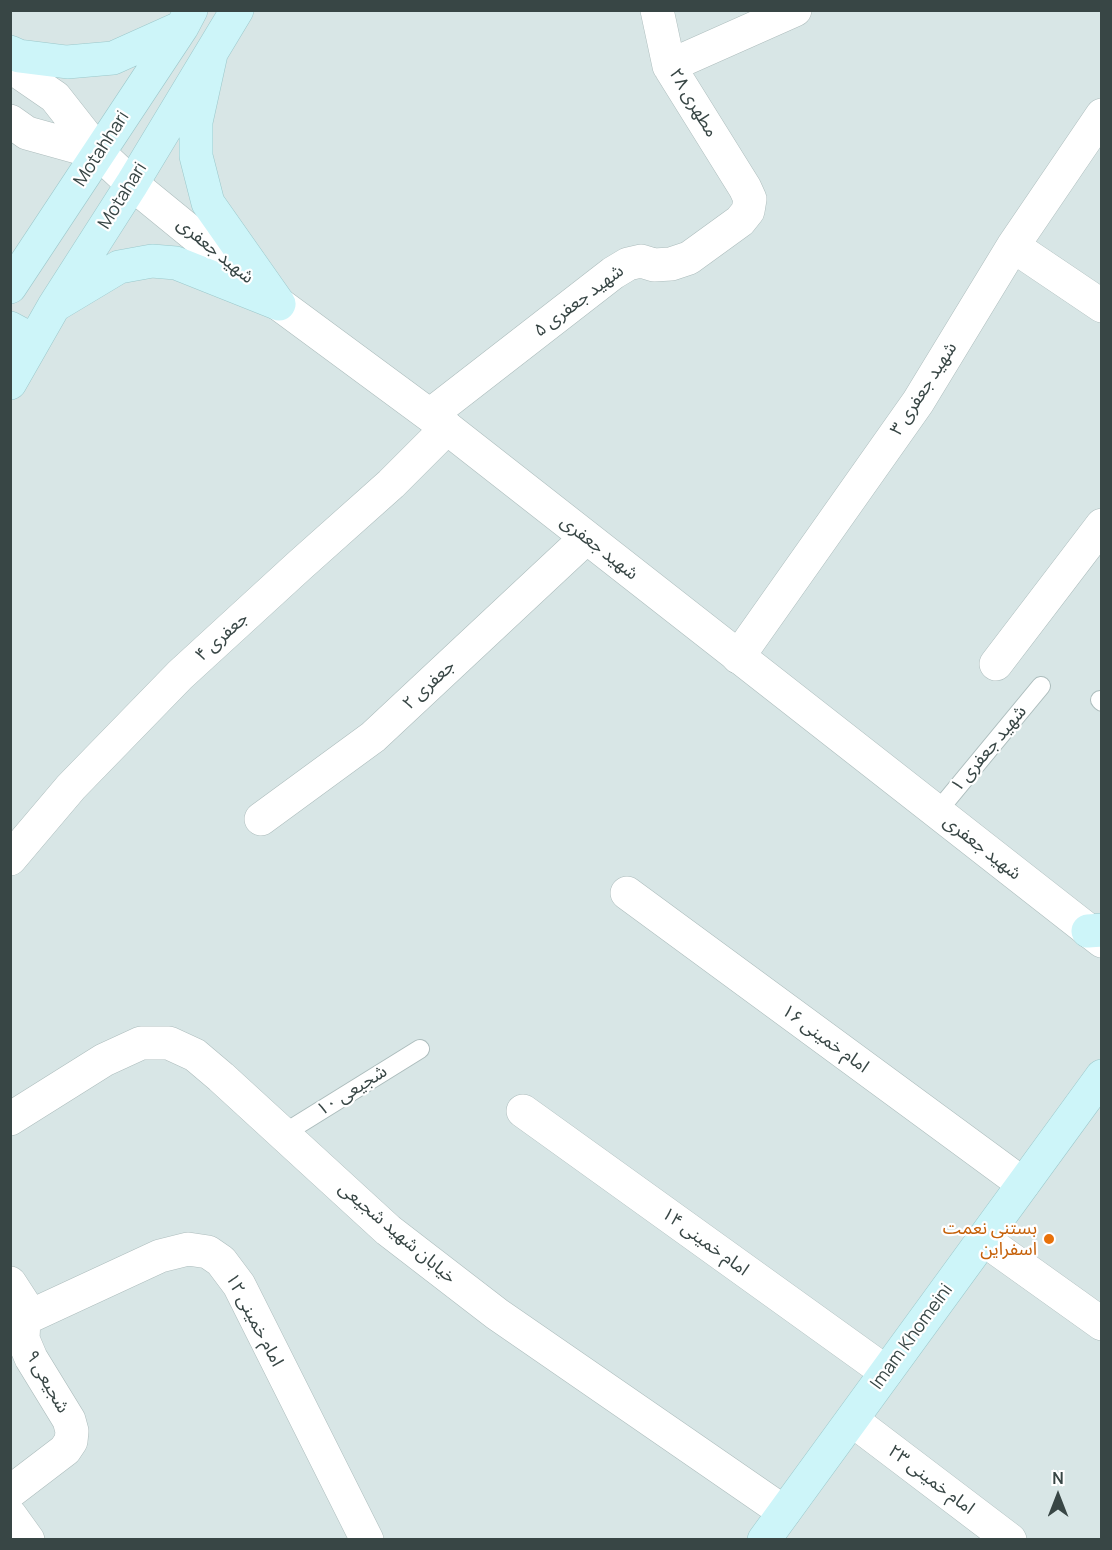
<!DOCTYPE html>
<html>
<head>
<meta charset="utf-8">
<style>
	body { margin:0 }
	#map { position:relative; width:1112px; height:1550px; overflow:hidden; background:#e9f3f3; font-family:Manrope,sans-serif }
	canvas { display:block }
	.frame { position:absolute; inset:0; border:12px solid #384645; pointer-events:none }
	.north { position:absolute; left:1028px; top:1466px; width:60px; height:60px; -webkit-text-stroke:4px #fff; paint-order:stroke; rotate:0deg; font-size:16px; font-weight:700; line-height:24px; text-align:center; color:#384645 }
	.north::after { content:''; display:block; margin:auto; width:21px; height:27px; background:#384645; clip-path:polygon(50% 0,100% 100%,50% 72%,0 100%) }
</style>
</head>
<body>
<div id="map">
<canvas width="1112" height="1550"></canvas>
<div class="frame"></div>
<div class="north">N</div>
</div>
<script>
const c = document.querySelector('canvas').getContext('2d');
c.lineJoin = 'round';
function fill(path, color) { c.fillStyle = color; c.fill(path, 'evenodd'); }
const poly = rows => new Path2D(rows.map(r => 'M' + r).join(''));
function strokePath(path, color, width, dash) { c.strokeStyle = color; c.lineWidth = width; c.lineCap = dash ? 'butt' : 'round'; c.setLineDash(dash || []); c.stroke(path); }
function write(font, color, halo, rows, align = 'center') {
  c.font = font + ' Manrope,"Noto Sans Arabic",sans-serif'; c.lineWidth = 4.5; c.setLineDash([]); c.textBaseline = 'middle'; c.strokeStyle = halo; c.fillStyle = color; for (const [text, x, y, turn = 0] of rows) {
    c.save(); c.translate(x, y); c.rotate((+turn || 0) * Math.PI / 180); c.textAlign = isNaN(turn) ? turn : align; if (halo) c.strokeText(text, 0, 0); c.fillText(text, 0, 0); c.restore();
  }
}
fill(poly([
	[11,11,1101,11,1101,1539,11,1539]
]), '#d8e6e6');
const service = poly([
	[1100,700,1102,702],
	[937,812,1041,686],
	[283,1134,420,1049]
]);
const minor = poly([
	[669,66,795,10],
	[1013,246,1102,306],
	[430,415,613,273,628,264,641,261,654,265,671,264,689,258,740,221,748,211,750,199,745,188,669,66,657,10],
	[738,657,918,402,1013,246,1102,115],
	[996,664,1102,525],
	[261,819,373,737,586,538],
	[10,859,71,787,180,675,299,566,391,484,447,428],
	[627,893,1023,1184],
	[523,1111,886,1372],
	[10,1119,104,1060,141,1043,169,1043,195,1055,221,1077,388,1230,497,1314,784,1512],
	[983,1239,1102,1324],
	[10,1283,23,1303,24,1319,23,1339,31,1358,69,1420,72,1431,71,1441,65,1450,10,1492],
	[24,1319,160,1256,188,1249,208,1252,221,1261,239,1285,367,1540],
	[852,1420,1010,1540],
	[10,1515,28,1540]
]);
const tertiary = poly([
	[10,66,55,97,99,153,132,184,279,304,447,428,1102,941],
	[10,121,27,133,99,153]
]);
const secondary = poly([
	[10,52,19,56,67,62,113,58,182,27],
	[10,287,182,27,191,10],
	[54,306,119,267,152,261,176,263,279,304,208,203,196,156,196,122,211,54],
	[10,328,34,341],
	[10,383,54,306,132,184,237,10],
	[1088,931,1102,930],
	[764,1540,1102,1076]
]);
strokePath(service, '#adbdbd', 20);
strokePath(minor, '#adbdbd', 34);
strokePath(tertiary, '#adbdbd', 34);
strokePath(secondary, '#9cc8cb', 34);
strokePath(service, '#fff', 18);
strokePath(minor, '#fff', 33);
strokePath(tertiary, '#fff', 33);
strokePath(secondary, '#cdf5f9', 33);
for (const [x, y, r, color] of [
	[1049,1239,6,"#e8710a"]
]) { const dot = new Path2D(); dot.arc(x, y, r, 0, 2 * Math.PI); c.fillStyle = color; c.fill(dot); strokePath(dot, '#fff', 2); }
write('18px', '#384645', '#fff', [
	["مطهری ۲۸",693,103,59],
	["Motahhari",102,149,-57],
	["Motahari",123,196,-58],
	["شهید جعفری",215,251,39],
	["شهید جعفری ۵",579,301,-37],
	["شهید جعفری ۳",924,389,-57],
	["شهید جعفری",599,548,38],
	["جعفری ۴",222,637,-42],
	["جعفری ۲",429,685,-43],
	["شهید جعفری ۱",989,749,-50],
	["شهید جعفری",982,848,38],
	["امام خمینی ۱۶",825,1039,36],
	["شجیعی ۱۰",352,1091,-32],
	["خیابان شهید شجیعی",397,1233,40],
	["امام خمینی ۱۴",705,1242,36],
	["امام خمینی ۱۲",254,1320,62],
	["Imam Khomeini",912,1337,-54],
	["شجیعی ۹",47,1382,60],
	["امام خمینی ۲۳",931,1480,37]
]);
write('18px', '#c56008', '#fff', [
	["بستنی نعمت",1037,1229],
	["اسفراین",1037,1250]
], 'right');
</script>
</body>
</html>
